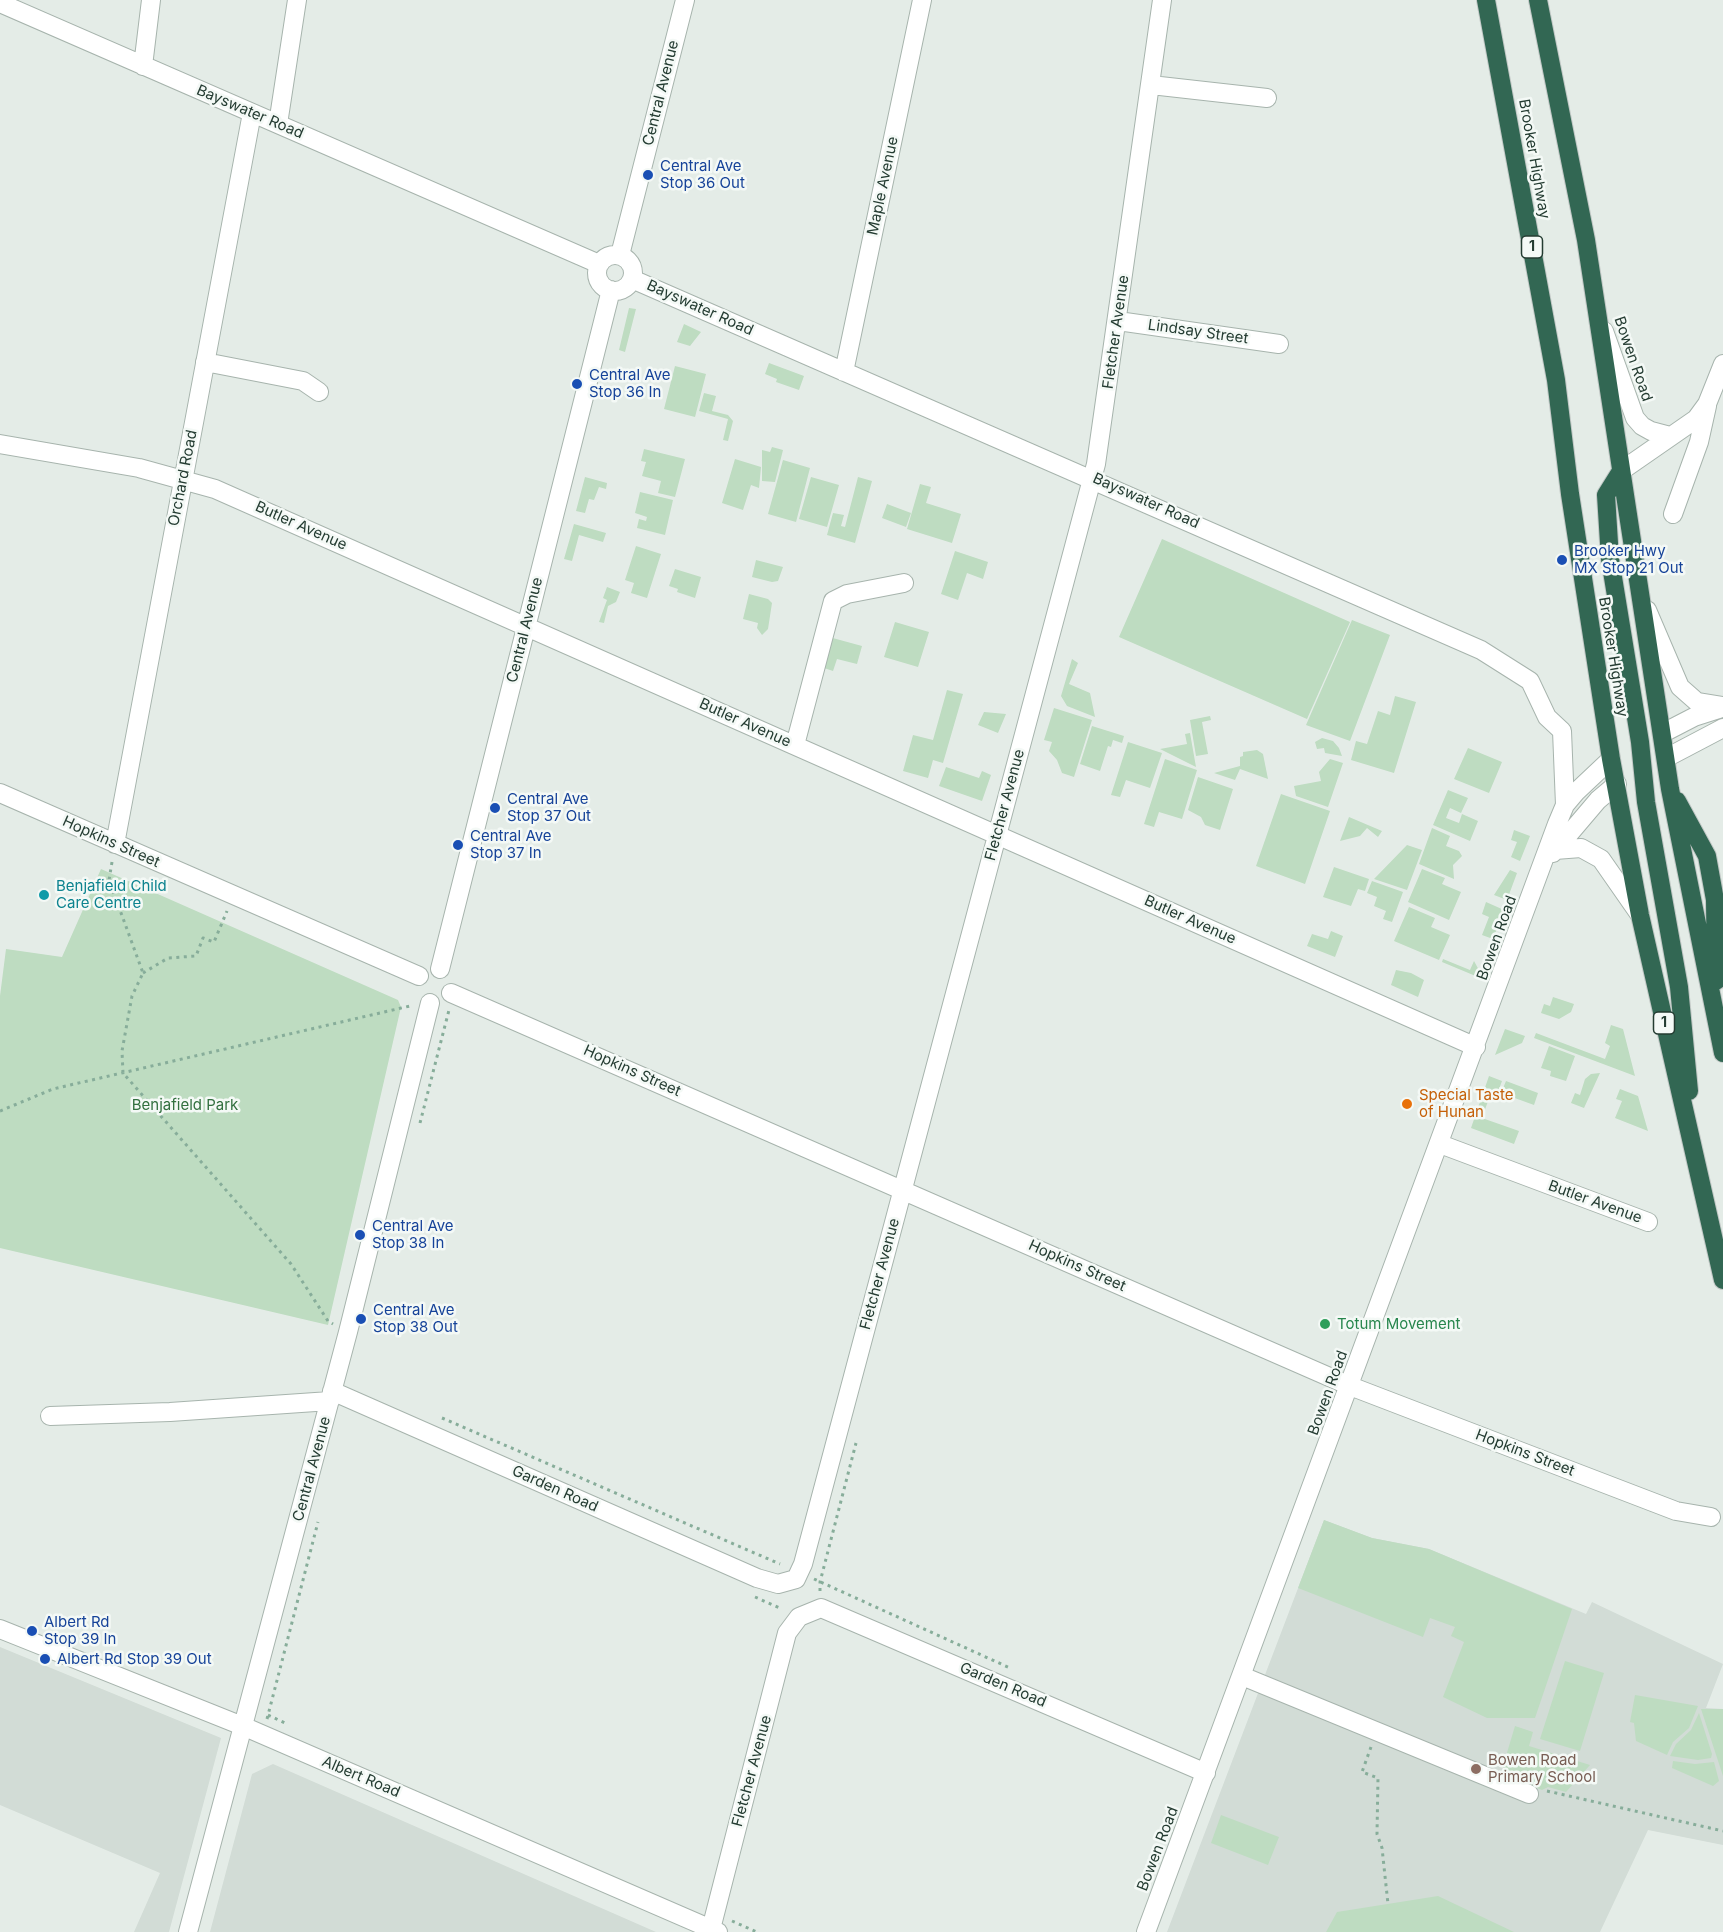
<!DOCTYPE html>
<html>
<head>
<meta charset="utf-8">
<style>
	body { margin:0 }
	canvas { display:block; background:#e4ece7 }
</style>
</head>
<body>
<canvas width="1723" height="1932"></canvas>
<script>
const c = document.querySelector('canvas').getContext('2d');
c.lineJoin = 'round';
function fill(path, color) { c.fillStyle = color; c.fill(path, 'evenodd'); }
const poly = rows => new Path2D(rows.map(r => 'M' + r).join(''));
function strokePath(path, color, width, dash) { c.strokeStyle = color; c.lineWidth = width; c.lineCap = dash ? 'butt' : 'round'; c.setLineDash(dash || []); c.stroke(path); }
function write(font, color, halo, rows, align = 'center') {
  c.font = font + ' Inter,sans-serif'; c.lineWidth = 5; c.setLineDash([]); c.textBaseline = 'middle'; c.strokeStyle = halo; c.fillStyle = color; for (const [text, x, y, turn = 0] of rows) {
    c.save(); c.translate(x, y); c.rotate((+turn || 0) * Math.PI / 180); c.textAlign = isNaN(turn) ? turn : align; if (halo) c.strokeText(text, 0, 0); c.fillText(text, 0, 0); c.restore();
  }
}
fill(poly([
	[1324,1520,1372,1538,1429,1549,1586,1614,1592,1602,1723,1664,1706,1708,1723,1709,1723,1845,1648,1830,1600,1932,1167,1932],
	[0,1647,221,1738,169,1932,134,1932,160,1873,0,1805],
	[273,1764,656,1932,210,1932,252,1774]
]), '#d2dcd6');
fill(poly([
	[629,308,636,309,625,352,619,350],
	[684,324,701,332,690,346,677,342],
	[769,363,804,376,799,390,776,382,777,379,765,374],
	[675,366,706,374,695,417,664,409],
	[704,393,716,396,712,411,728,415,733,421,728,441,723,440,728,419,699,411],
	[772,447,783,450,775,482,762,481,762,450,770,452],
	[644,449,685,459,675,497,658,493,661,481,642,476,646,462,641,461],
	[735,459,761,467,759,488,751,485,743,510,722,503],
	[783,460,810,468,796,522,768,514],
	[585,477,607,483,606,489,599,487,594,500,589,499,585,513,576,511],
	[811,477,839,485,827,527,799,519],
	[858,477,872,481,855,543,827,535,833,513,844,515,841,526,845,527],
	[920,484,931,487,926,503,961,514,952,543,907,529],
	[640,492,673,500,665,535,637,528,639,519,646,521,647,517,635,513],
	[887,504,911,513,906,527,882,518],
	[574,524,606,533,603,542,579,535,572,561,564,559],
	[1162,539,1350,622,1307,719,1119,637],
	[636,546,661,554,647,598,631,593,634,583,625,580],
	[955,551,988,562,983,579,967,573,958,600,941,594],
	[756,560,783,567,778,581,772,582,752,577],
	[675,569,701,577,695,598,677,592,678,589,669,586],
	[607,587,620,592,616,602,608,606,604,623,599,622,607,600,603,598],
	[749,594,768,599,772,603,768,629,762,635,757,628,758,623,743,619],
	[1352,620,1390,635,1350,741,1306,725],
	[895,622,929,632,918,667,884,657],
	[829,637,862,646,857,664,837,659,833,671,821,667],
	[1072,659,1078,663,1069,684,1090,693,1095,717,1067,706,1061,696],
	[947,690,963,694,943,763,933,760,928,778,903,771,913,735,933,740],
	[1395,696,1416,702,1394,773,1351,760,1356,741,1367,744,1378,711,1390,715],
	[1054,708,1092,720,1074,777,1062,773,1057,760,1049,751,1052,742,1044,740],
	[984,712,1006,714,998,733,978,725],
	[1210,716,1211,720,1202,722,1208,754,1196,756,1190,720],
	[1092,726,1124,736,1122,743,1113,740,1111,747,1108,746,1100,771,1080,764],
	[1190,733,1196,767,1160,749,1187,744,1185,734],
	[1322,738,1333,741,1339,748,1342,756,1325,753,1324,748,1317,749,1315,742],
	[1128,742,1162,753,1150,788,1126,780,1120,797,1111,795],
	[1468,748,1502,762,1489,793,1454,779],
	[1257,750,1263,754,1268,779,1240,769,1235,780,1214,773,1240,766,1240,757,1243,756,1243,752],
	[1165,759,1197,770,1182,819,1159,812,1154,827,1144,824],
	[1330,759,1343,763,1328,807,1296,796,1294,786,1321,781,1319,772],
	[946,767,979,778,982,771,991,775,982,801,939,786],
	[1198,777,1233,789,1220,830,1205,825,1201,817,1188,810],
	[1448,790,1468,798,1461,813,1450,808,1446,818,1459,823,1462,814,1478,821,1470,841,1433,825],
	[1281,794,1330,811,1305,884,1256,866],
	[1349,817,1382,831,1378,837,1367,828,1360,836,1340,841],
	[1432,828,1450,836,1446,846,1459,851,1462,856,1453,865,1454,879,1419,864],
	[1514,830,1530,836,1520,861,1511,857,1517,842,1511,840],
	[1407,845,1422,850,1407,890,1374,879],
	[1334,867,1369,879,1365,891,1358,889,1351,906,1323,897],
	[101,869,398,1000,401,1007,328,1325,0,1248,0,996,6,949,62,957],
	[1422,869,1445,878,1442,884,1461,892,1449,920,1408,902],
	[1510,870,1517,873,1507,900,1494,895],
	[1372,881,1403,892,1392,922,1383,919,1386,911,1374,906,1377,897,1367,893],
	[1486,902,1504,910,1493,939,1482,935,1489,917,1482,914],
	[1409,907,1435,918,1431,927,1450,935,1439,960,1394,941],
	[1331,931,1343,936,1335,957,1307,946,1312,934,1328,939],
	[1443,959,1470,970,1474,961,1480,972,1478,977,1442,962],
	[1396,970,1411,973,1424,980,1418,997,1391,985],
	[1553,997,1574,1004,1571,1012,1559,1019,1541,1013,1544,1004,1550,1006],
	[1611,1025,1623,1029,1635,1076,1534,1038,1536,1033,1605,1059,1610,1046,1605,1043],
	[1505,1029,1525,1036,1522,1043,1495,1055],
	[1549,1046,1575,1056,1566,1081,1550,1076,1551,1071,1541,1068],
	[1600,1073,1584,1108,1571,1103,1575,1093,1580,1095,1585,1079,1591,1074],
	[1489,1076,1502,1081,1498,1092,1492,1090,1482,1118,1519,1131,1514,1144,1471,1128],
	[1506,1081,1538,1093,1534,1105,1501,1093],
	[1620,1089,1638,1096,1648,1131,1615,1118,1622,1101,1616,1099],
	[1324,1520,1372,1538,1429,1549,1572,1609,1535,1718,1487,1718,1443,1697,1464,1642,1451,1636,1455,1627,1430,1618,1423,1637,1298,1588],
	[1565,1661,1604,1673,1580,1751,1540,1739],
	[1635,1695,1698,1706,1689,1728,1673,1742,1667,1755,1636,1741,1634,1723,1630,1722],
	[1701,1709,1723,1709,1723,1776],
	[1699,1713,1712,1754,1711,1758,1698,1760,1670,1756,1676,1744,1691,1730],
	[1515,1726,1533,1732,1529,1746,1590,1765,1566,1792,1548,1787,1542,1790,1505,1775,1503,1766],
	[1673,1761,1695,1764,1714,1762,1719,1781,1713,1786,1672,1768],
	[1221,1815,1279,1837,1268,1865,1211,1843],
	[1438,1896,1514,1932,1326,1932,1337,1912]
]), '#bedcc1');
const minor = poly([
	[0,3,599,264],
	[143,66,151,0],
	[1151,85,1267,98],
	[278,124,297,0],
	[620,255,685,0],
	'597 273a18 18 0 1 1 36 0a18 18 0 1 1-36 0Z',
	[632,279,1481,650,1530,681,1547,717,1562,731,1565,805],
	[1118,321,1279,344],
	[1604,331,1635,418,1642,426,1651,431,1670,436],
	[205,362,303,381,319,392],
	[844,372,922,0],
	[0,444,139,468,215,489,1476,1047],
	[1621,471,1696,419,1707,404,1723,364],
	[1673,514,1699,442,1707,406],
	[1647,610,1680,687,1697,702,1723,706],
	[1663,733,1694,717,1719,709],
	[795,745,833,601,847,594,904,583],
	[1666,758,1723,728],
	[0,793,419,976],
	[115,844,252,113],
	[1555,850,1581,848,1601,859,1640,915],
	[1553,853,1598,800,1617,784],
	[440,969,611,290],
	[451,993,1350,1386,1676,1511,1711,1517],
	[1440,1144,1648,1222],
	[332,1391,757,1578,778,1584,796,1579,803,1564,1096,464,1162,0],
	[50,1416,170,1412,330,1401],
	[0,1629,245,1727,718,1932],
	[1242,1676,1529,1794],
	[711,1929,787,1633,799,1617,821,1608,1206,1773],
	[188,1932,348,1332,430,1003],
	[1146,1932,1557,824,1565,805,1576,792,1611,759]
]);
const highway = poly([
	[1486,0,1556,380,1570,494,1611,759,1640,915,1723,1280],
	[1538,0,1586,240,1670,789,1723,1053],
	[1621,471,1606,495,1610,559,1640,742,1646,802,1679,987,1689,1091],
	[1677,801,1707,856,1715,900,1716,981]
]);
strokePath(minor, '#a7b4ad', 20);
strokePath(highway, '#c2c8c6', 20);
strokePath(poly([
	[112,862,109,880,143,973,132,996,122,1051,123,1073,291,1264,328,1321,333,1324],
	[143,973,168,958,196,956,203,938,214,942,227,911],
	[0,1111,53,1089,410,1006],
	[420,1123,449,1010],
	[442,1418,780,1564],
	[814,1579,1010,1668],
	[820,1591,820,1582,856,1443],
	[755,1597,782,1609],
	[268,1715,287,1724],
	[267,1719,318,1522],
	[1371,1747,1362,1772,1378,1778,1377,1834,1382,1848,1388,1904],
	[1547,1791,1723,1831],
	[732,1921,757,1932]
]), '#87ad9a', 3, [3, 4.5]);
strokePath(minor, '#fff', 18);
strokePath(highway, '#326753', 18);
for (const [x, y, r, color] of [
	[648,175,6,"#1a4fb4"],
	[577,384,6,"#1a4fb4"],
	[1562,560,6,"#1a4fb4"],
	[495,808,6,"#1a4fb4"],
	[458,845,6,"#1a4fb4"],
	[44,895,6,"#0f9aa8"],
	[1407,1104,6,"#e8710a"],
	[360,1235,6,"#1a4fb4"],
	[361,1319,6,"#1a4fb4"],
	[1325,1324,6,"#2e9e5b"],
	[32,1631,6,"#1a4fb4"],
	[45,1659,6,"#1a4fb4"],
	[1476,1769,6,"#8d6e63"]
]) { const dot = new Path2D(); dot.arc(x, y, r, 0, 2 * Math.PI); c.fillStyle = color; c.fill(dot); strokePath(dot, '#f4f9f6', 2); }
for (const [x, y, w] of [
	[1532,247,21],
	[1664,1023,21]
]) { const box = new Path2D(); box.roundRect(x - w / 2, y - 11, w, 22, 4.5); c.fillStyle = '#f4f9f6'; c.fill(box); strokePath(box, '#243c32', 1.5); }
write('bold 14px', '#243c32', null, [
	["1",1532,247],
	["1",1664,1023]
]);
write('15px', '#243c32', '#f4f9f6', [
	["Central Avenue",661,93,-76],
	["Bayswater Road",250,112,23],
	["Brooker Highway",1534,159,80],
	["Maple Avenue",883,186,-78],
	["Bayswater Road",700,308,24],
	["Fletcher Avenue",1116,332,-82],
	["Lindsay Street",1198,332,8],
	["Bowen Road",1633,359,71],
	["Orchard Road",183,478,-79],
	["Bayswater Road",1146,501,24],
	["Butler Avenue",301,526,24],
	["Central Avenue",525,630,-76],
	["Brooker Highway",1613,657,81],
	["Butler Avenue",745,723,24],
	["Fletcher Avenue",1005,805,-75],
	["Hopkins Street",111,842,24],
	["Butler Avenue",1190,920,24],
	["Bowen Road",1497,938,-70],
	["Hopkins Street",632,1071,24],
	["Butler Avenue",1595,1202,20],
	["Hopkins Street",1077,1266,24],
	["Fletcher Avenue",880,1274,-75],
	["Bowen Road",1328,1393,-70],
	["Hopkins Street",1525,1453,21],
	["Central Avenue",312,1469,-75],
	["Garden Road",555,1489,24],
	["Garden Road",1003,1685,23],
	["Fletcher Avenue",752,1771,-75],
	["Albert Road",361,1777,23],
	["Bowen Road",1158,1849,-69]
]);
write('15px', '#164399', '#f4f9f6', [
	["Central Ave",660,166],
	["Stop 36 Out",660,183],
	["Central Ave",589,375],
	["Stop 36 In",589,392],
	["Brooker Hwy",1574,551],
	["MX Stop 21 Out",1574,568],
	["Central Ave",507,799],
	["Stop 37 Out",507,816],
	["Central Ave",470,836],
	["Stop 37 In",470,853],
	["Central Ave",372,1226],
	["Stop 38 In",372,1243],
	["Central Ave",373,1310],
	["Stop 38 Out",373,1327],
	["Albert Rd",44,1622],
	["Stop 39 In",44,1639],
	["Albert Rd Stop 39 Out",57,1659]
], 'left');
write('15px', '#0d838f', '#f4f9f6', [
	["Benjafield Child",56,886],
	["Care Centre",56,903]
], 'left');
write('15px', '#c56008', '#f4f9f6', [
	["Special Taste",1419,1095],
	["of Hunan",1419,1112]
], 'left');
write('15px', '#32703f', '#f4f9f6', [
	["Benjafield Park",185,1105]
]);
write('15px', '#27864d', '#f4f9f6', [
	["Totum Movement",1337,1324]
], 'left');
write('15px', '#785e54', '#f4f9f6', [
	["Bowen Road",1488,1760],
	["Primary School",1488,1777]
], 'left');
</script>
</body>
</html>
